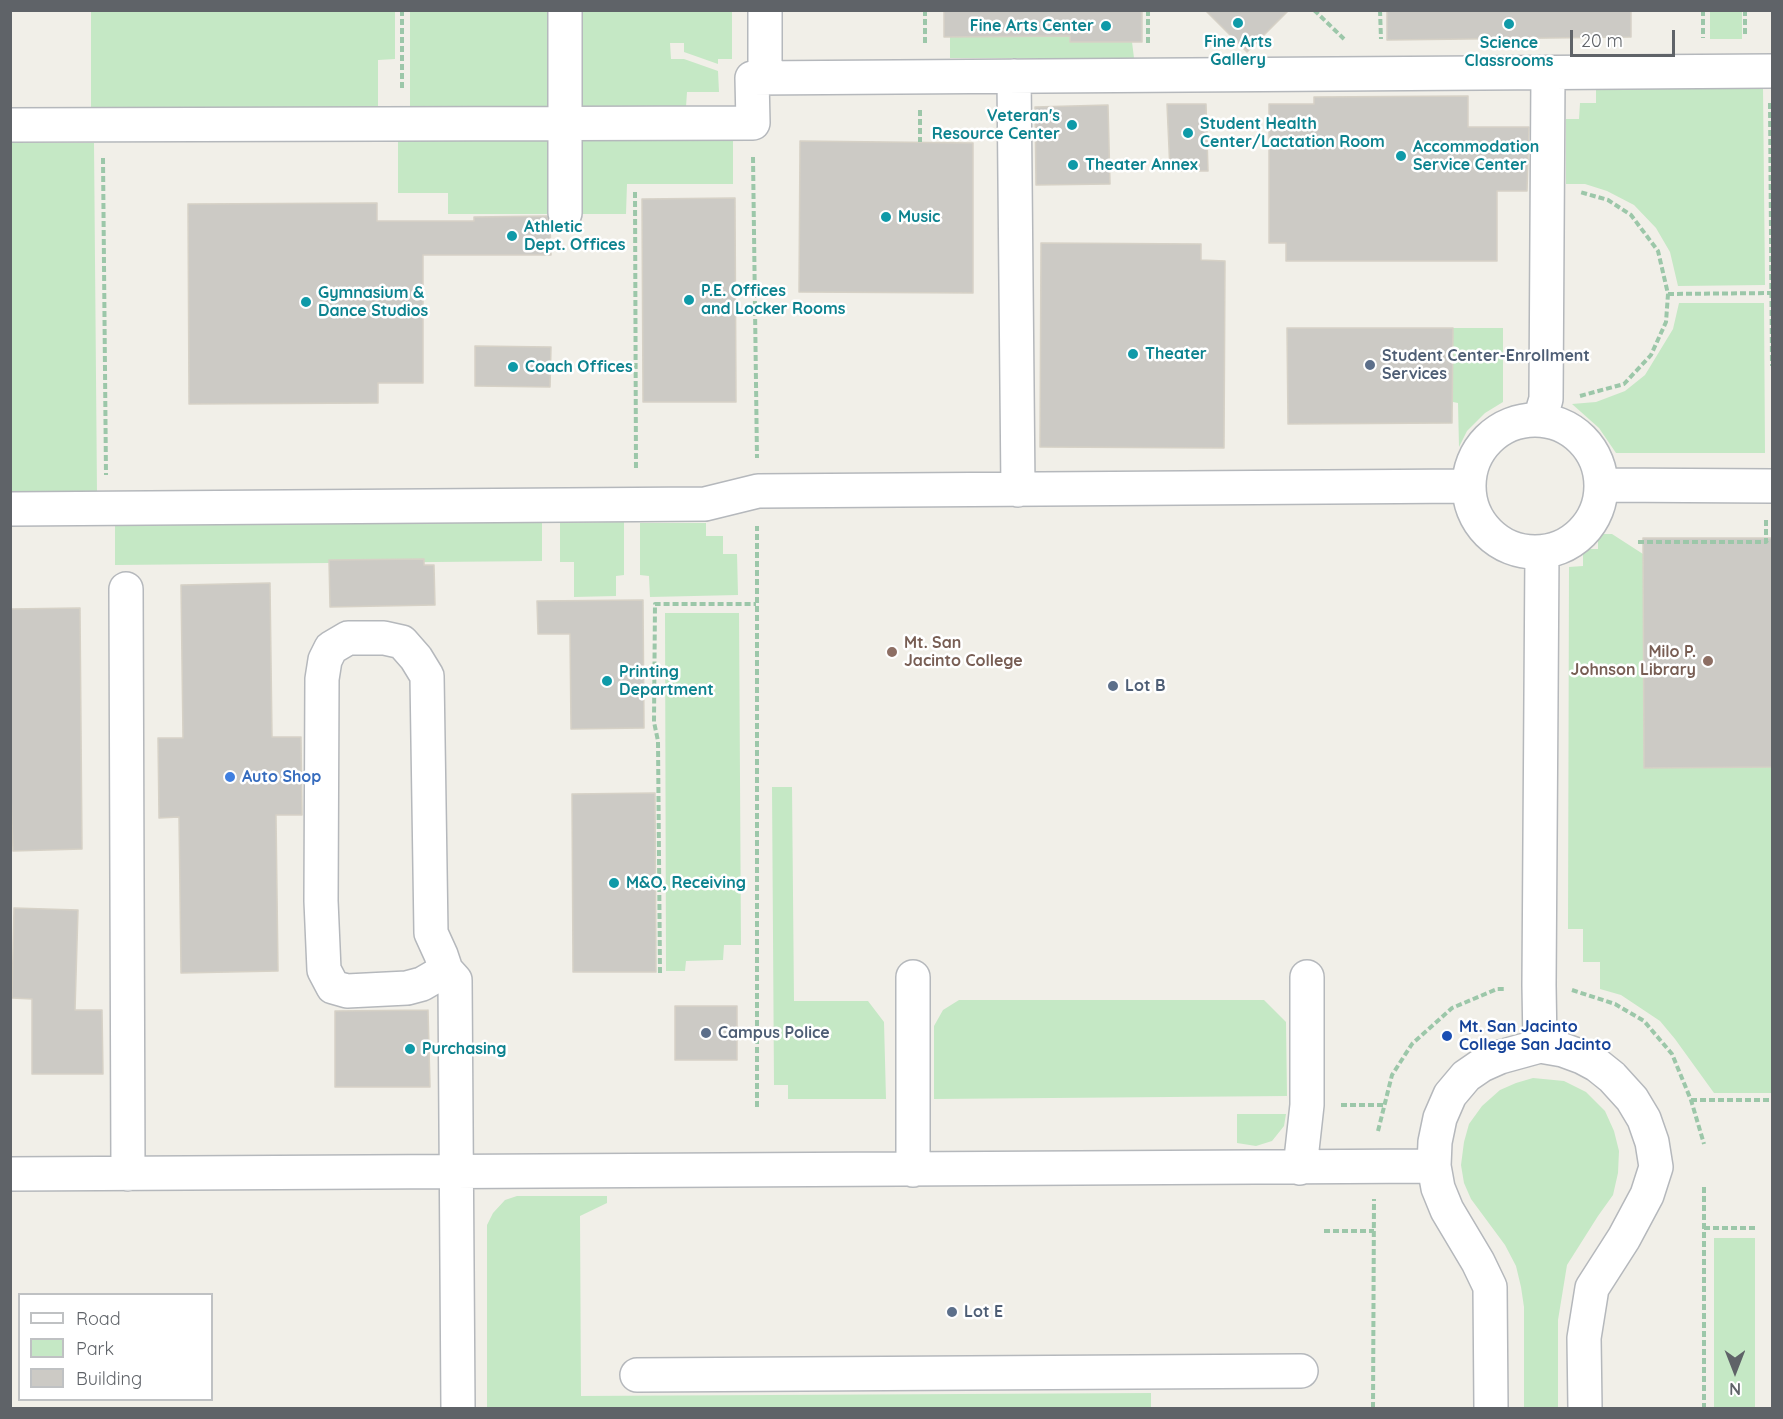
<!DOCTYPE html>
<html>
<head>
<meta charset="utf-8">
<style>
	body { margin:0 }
	#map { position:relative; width:1783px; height:1419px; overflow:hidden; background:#f1efe8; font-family:Quicksand,sans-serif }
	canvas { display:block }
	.frame { position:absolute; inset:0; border:12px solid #5f6368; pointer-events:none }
	.legend { position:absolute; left:18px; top:1293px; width:195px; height:108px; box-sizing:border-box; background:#fff; border:2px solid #bfc1c3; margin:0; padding:8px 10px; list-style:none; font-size:18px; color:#5f6368 }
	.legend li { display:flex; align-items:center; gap:12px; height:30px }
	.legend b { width:30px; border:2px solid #bfc1c3 }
	.north { position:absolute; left:1705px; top:1341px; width:60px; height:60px; -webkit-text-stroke:4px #fff; paint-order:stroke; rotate:180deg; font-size:16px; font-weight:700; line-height:24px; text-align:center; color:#5f6368 }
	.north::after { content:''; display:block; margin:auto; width:21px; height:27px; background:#5f6368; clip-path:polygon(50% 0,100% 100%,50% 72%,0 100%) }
	.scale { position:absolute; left:1570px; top:30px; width:105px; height:27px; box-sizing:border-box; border:3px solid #5f6368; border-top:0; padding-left:8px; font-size:18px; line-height:21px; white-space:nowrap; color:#5f6368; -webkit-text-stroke:4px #fff; paint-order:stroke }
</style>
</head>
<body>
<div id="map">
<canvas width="1783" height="1419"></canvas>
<div class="frame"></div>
<ul class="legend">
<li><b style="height:8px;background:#fff"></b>Road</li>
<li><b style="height:16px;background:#c5e8c5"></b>Park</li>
<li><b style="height:16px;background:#cccac5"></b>Building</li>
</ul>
<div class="north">N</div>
<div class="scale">20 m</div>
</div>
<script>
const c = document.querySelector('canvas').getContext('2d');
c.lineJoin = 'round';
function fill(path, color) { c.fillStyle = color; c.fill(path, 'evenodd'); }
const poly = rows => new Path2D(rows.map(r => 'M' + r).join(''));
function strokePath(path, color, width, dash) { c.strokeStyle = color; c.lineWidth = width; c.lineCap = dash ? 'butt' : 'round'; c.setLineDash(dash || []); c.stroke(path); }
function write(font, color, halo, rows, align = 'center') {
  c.font = font + ' Quicksand,sans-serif'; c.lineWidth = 5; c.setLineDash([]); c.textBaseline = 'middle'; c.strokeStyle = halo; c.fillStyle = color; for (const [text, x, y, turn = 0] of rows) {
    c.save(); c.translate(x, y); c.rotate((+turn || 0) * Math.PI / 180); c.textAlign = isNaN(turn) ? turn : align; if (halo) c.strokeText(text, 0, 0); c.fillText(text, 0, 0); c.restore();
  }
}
fill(poly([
	[91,11,395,11,395,59,378,60,378,110,91,110],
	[410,11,548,11,548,108,410,108],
	[582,11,732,11,732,59,718,59,718,64,684,52,684,43,670,43,671,59,684,59,718,71,719,92,687,92,686,107,583,108],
	[1070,11,1070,42,1132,42,1134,58,950,58,950,37,1018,37],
	[1710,11,1742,11,1742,39,1710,39],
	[1596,87,1763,88,1765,285,1678,286,1670,252,1656,228,1634,205,1607,191,1585,184,1566,184,1566,119,1579,119,1580,103,1596,103],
	[581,139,733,139,733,184,627,184,626,214,581,214],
	[398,141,547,141,547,214,448,214,448,193,398,193],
	[10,143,94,143,97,494,11,494],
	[1679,303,1764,303,1765,453,1616,453,1599,428,1572,404,1596,402,1625,391,1645,375,1673,329],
	[1453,328,1503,328,1503,402,1485,413,1467,431,1459,447,1458,403,1453,402],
	[542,521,542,561,115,565,115,524],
	[624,522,624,575,616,576,616,596,574,597,574,562,560,562,560,523],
	[640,523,706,523,706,536,723,536,723,554,737,554,738,595,650,597,649,576,640,575],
	[1598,534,1612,534,1643,554,1644,768,1772,767,1772,1093,1714,1093,1675,1039,1660,1021,1621,995,1600,989,1600,962,1583,962,1583,929,1568,929,1569,567,1583,566,1583,549,1598,549],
	[665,613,739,613,741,945,724,945,723,960,686,961,685,971,666,971],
	[772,787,792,787,794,1001,868,1001,884,1022,886,1099,788,1099,788,1085,774,1085],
	[959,1000,1264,1000,1286,1022,1287,1096,934,1099,934,1026,943,1010],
	[1533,1078,1564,1081,1586,1092,1605,1111,1614,1131,1619,1151,1618,1173,1613,1195,1598,1216,1567,1265,1558,1320,1558,1408,1524,1408,1524,1307,1521,1287,1516,1266,1505,1245,1471,1199,1464,1183,1461,1165,1464,1142,1469,1124,1482,1106,1500,1090,1516,1083],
	[1237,1114,1286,1114,1284,1126,1272,1141,1256,1146,1237,1143],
	[517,1196,607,1196,607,1203,580,1216,581,1396,1151,1393,1151,1408,487,1408,487,1225,493,1213,505,1200],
	[1714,1238,1755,1238,1755,1408,1714,1408]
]), '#c5e8c5');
const building = poly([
	[944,10,1142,10,1142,42,1070,42,1070,36,944,37,944,10],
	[1205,10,1289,10,1247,52,1205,10],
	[1387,10,1631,10,1631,37,1387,40,1387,10],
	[1468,96,1468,127,1529,127,1527,191,1497,191,1497,261,1286,261,1286,243,1269,243,1269,104,1314,104,1314,97,1468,96],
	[1167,104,1206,104,1208,171,1170,171,1167,104],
	[1108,105,1110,184,1036,185,1035,107,1108,105],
	[800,141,973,143,973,293,799,292,800,141],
	[735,198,736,402,643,402,642,199,735,198],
	[377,203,377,221,474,221,474,217,547,216,550,224,551,255,423,255,423,383,378,383,378,403,189,404,188,204,377,203],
	[1041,243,1201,244,1201,260,1225,261,1224,448,1040,447,1041,243],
	[1287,328,1453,328,1452,423,1288,424,1287,328],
	[475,346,551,347,550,387,475,386,475,346],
	[1643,538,1773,538,1773,767,1644,768,1643,538],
	[424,559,424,565,434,565,435,605,330,607,329,560,424,559],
	[270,583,272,737,301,737,302,815,276,815,278,971,181,973,179,817,159,818,158,738,183,738,181,585,270,583],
	[643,600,644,728,571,729,570,634,538,634,537,601,643,600],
	[80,608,82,849,13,851,10,764,10,609,80,608],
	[655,793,656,972,573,972,572,794,655,793],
	[14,908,78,910,75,1010,102,1010,103,1074,32,1074,32,999,12,998,14,908],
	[675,1006,737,1006,737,1060,675,1060,675,1006],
	[428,1010,430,1087,335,1087,335,1011,428,1010]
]);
fill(building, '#cccac5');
strokePath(building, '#d6d1c6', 1.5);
const minor = poly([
	[765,10,765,78],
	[1014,76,1018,490],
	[10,125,753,123,752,78,1772,71],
	[565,213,565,10],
	[1540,419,1546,399,1548,73],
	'1469 486a66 66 0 1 1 132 0a66 66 0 1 1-132 0Z',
	[1602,485,1772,486],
	[10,509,705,504,758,491,1468,486],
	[126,589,128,1174],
	[446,970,422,984,407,988,347,991,333,987,324,970,321,901,322,679,325,660,331,648,348,638,384,638,402,642,416,658,427,676,431,933,441,955,446,970,455,980,458,1408],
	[913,977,913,1170],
	[1540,1046,1539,985,1542,552],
	[1300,1168,1307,1105,1307,977],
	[10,1174,1434,1166],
	[637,1375,1301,1371],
	[1491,1408,1490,1287,1478,1262,1447,1210,1438,1188,1434,1166,1435,1142,1440,1118,1450,1095,1466,1076,1482,1065,1500,1057,1540,1046,1563,1050,1582,1057,1597,1065,1612,1077,1632,1099,1644,1119,1652,1142,1656,1167,1647,1195,1624,1238,1592,1288,1584,1338,1585,1408]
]);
strokePath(minor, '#b5b8bc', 36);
strokePath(poly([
	[402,10,402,91],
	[925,10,925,43],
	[1148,10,1148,43],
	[1314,10,1344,39],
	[1380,10,1381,39],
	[1703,10,1703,38],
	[1745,10,1745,37],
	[1770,103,1772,366],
	[920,110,920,142],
	[753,157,757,458],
	[103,158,106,475],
	[635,192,636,471],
	[1668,294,1772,293],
	[1580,396,1624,384,1651,355,1666,322,1668,294,1658,251,1631,215,1608,200,1580,192],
	[1766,520,1766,542,1769,538],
	[1638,542,1766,542],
	[660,973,658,741,654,722,655,604,756,604],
	[1572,990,1615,1004,1644,1021,1672,1054,1691,1100,1704,1144],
	[1691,1100,1772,1100],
	[1341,1105,1384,1105],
	[757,1107,757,526],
	[1378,1131,1392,1075,1412,1044,1452,1008,1497,989,1505,989],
	[1704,1187,1704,1408],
	[1704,1228,1755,1228],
	[1324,1231,1374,1231],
	[1373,1408,1374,1199]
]), '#9cc7a9', 4, [6, 3]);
strokePath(minor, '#fff', 33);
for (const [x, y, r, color] of [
	[1238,23,6,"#0f9aa8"],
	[1509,24,6,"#0f9aa8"],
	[1106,26,6,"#0f9aa8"],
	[1072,125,6,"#0f9aa8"],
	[1188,133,6,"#0f9aa8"],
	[1401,156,6,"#0f9aa8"],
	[1073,165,6,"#0f9aa8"],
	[886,217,6,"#0f9aa8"],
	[512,236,6,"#0f9aa8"],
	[689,300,6,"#0f9aa8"],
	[306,302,6,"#0f9aa8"],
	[1133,354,6,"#0f9aa8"],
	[1370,365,6,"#5c6f8a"],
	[513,367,6,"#0f9aa8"],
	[892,652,6,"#8d6e63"],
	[1708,661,6,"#8d6e63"],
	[607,681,6,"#0f9aa8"],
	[1113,686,6,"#5c6f8a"],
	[230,777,6,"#3f7fe0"],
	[614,883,6,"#0f9aa8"],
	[706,1033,6,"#5c6f8a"],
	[1447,1036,6,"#1a4fb4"],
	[410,1049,6,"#0f9aa8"],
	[952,1312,6,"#5c6f8a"]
]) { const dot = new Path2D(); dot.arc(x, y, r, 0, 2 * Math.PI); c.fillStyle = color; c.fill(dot); strokePath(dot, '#fff', 2); }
write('bold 16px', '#0d838f', '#fff', [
	["Fine Arts Center",1094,26,"right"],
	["Fine Arts",1238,42,"center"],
	["Gallery",1238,60,"center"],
	["Science",1509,43,"center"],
	["Classrooms",1509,61,"center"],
	["Veteran's",1060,116,"right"],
	["Resource Center",1060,134,"right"],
	["Student Health",1200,124],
	["Center/Lactation Room",1200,142],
	["Accommodation",1413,147],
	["Service Center",1413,165],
	["Theater Annex",1085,165],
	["Music",898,217],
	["Athletic",524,227],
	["Dept. Offices",524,245],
	["P.E. Offices",701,291],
	["and Locker Rooms",701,309],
	["Gymnasium &",318,293],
	["Dance Studios",318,311],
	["Theater",1145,354],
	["Coach Offices",525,367],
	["Printing",619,672],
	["Department",619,690],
	["M&O, Receiving",626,883],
	["Purchasing",422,1049]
], 'left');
write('bold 16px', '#4e5e75', '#fff', [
	["Student Center-Enrollment",1382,356],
	["Services",1382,374],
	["Lot B",1125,686],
	["Campus Police",718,1033],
	["Lot E",964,1312]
], 'left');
write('bold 16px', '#785e54', '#fff', [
	["Mt. San",904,643],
	["Jacinto College",904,661],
	["Milo P.",1696,652,"right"],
	["Johnson Library",1696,670,"right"]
], 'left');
write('bold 16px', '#366cbe', '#fff', [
	["Auto Shop",242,777]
], 'left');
write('bold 16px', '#164399', '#fff', [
	["Mt. San Jacinto",1459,1027],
	["College San Jacinto",1459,1045]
], 'left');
</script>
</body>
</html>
